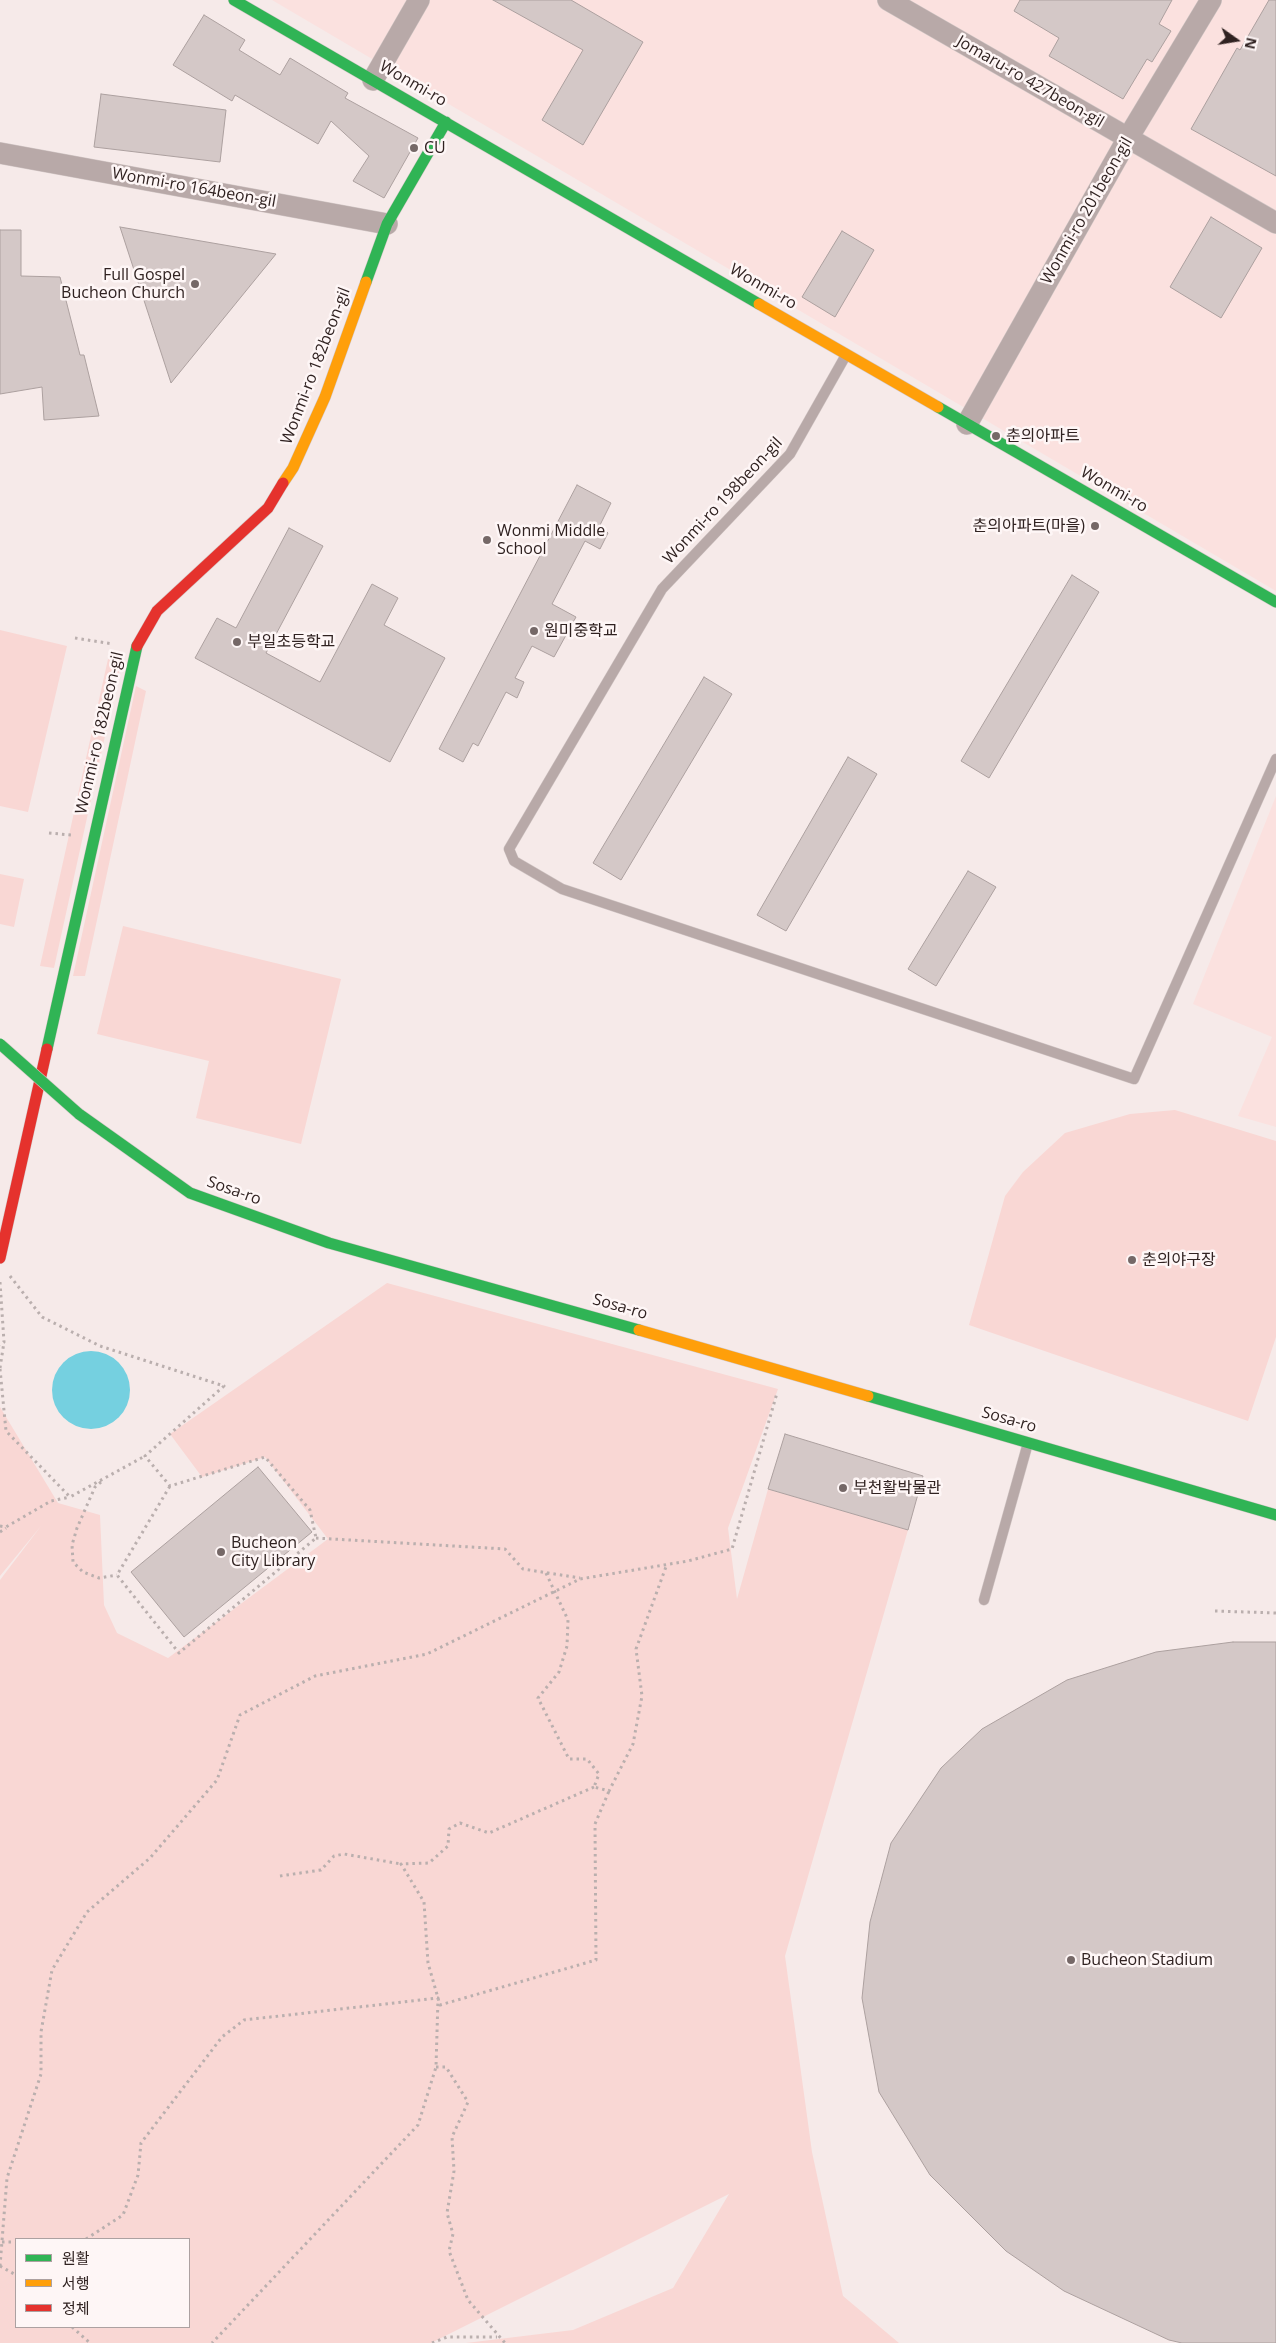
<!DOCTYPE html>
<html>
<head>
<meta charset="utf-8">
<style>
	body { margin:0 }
	#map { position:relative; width:1276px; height:2343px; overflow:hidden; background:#f6eae9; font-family:"Open Sans","Noto Sans KR",sans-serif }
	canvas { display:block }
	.legend { position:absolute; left:15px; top:2238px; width:175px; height:90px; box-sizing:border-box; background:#fef6f6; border:1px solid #aca1a1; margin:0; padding:6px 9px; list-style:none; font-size:15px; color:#302221 }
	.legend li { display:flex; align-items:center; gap:10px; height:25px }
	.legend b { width:25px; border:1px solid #aca1a1 }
	.north { position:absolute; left:1211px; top:15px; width:50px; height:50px; -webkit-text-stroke:4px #fef6f6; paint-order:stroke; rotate:103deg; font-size:14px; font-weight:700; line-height:20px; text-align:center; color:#302221 }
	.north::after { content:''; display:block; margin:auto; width:18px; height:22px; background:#302221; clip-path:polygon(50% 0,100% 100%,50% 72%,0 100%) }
</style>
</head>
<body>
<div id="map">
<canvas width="1276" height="2343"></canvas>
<ul class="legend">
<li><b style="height:6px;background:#30b455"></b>원활</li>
<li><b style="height:6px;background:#ff9f0a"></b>서행</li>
<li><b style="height:6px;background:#e5322d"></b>정체</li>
</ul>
<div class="north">N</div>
</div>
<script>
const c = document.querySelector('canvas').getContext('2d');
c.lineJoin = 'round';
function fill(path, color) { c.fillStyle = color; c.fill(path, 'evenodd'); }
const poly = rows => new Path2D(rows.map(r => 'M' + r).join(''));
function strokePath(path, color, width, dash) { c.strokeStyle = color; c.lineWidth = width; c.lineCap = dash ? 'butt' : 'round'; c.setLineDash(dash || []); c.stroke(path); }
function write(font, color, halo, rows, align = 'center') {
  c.font = font + ' "Open Sans","Noto Sans KR",sans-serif'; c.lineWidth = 5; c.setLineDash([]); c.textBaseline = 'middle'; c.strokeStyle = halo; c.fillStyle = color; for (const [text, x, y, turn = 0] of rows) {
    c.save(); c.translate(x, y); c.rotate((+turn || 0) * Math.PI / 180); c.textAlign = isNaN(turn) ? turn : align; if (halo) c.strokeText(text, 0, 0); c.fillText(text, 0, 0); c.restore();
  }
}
fill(poly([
	[272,0,1276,0,1276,591,999,428],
	[1276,796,1276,1127,1238,1116,1272,1037,1193,1004]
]), '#fbe1df');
fill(poly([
	[0,630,67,646,28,812,0,806],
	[108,659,121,663,54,968,40,966],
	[136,686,146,691,85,976,73,976],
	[0,874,24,879,14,927,0,924],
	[123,926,341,979,301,1144,196,1118,209,1061,97,1034],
	[1175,1110,1276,1141,1276,1337,1248,1421,969,1325,1005,1196,1023,1172,1065,1133,1130,1114],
	[387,1283,778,1389,728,1528,737,1599,768,1489,908,1530,785,1956,812,2152,843,2296,899,2343,466,2343,573,2330,673,2288,729,2194,431,2343,0,2343,0,1580,41,1526,0,1576,0,1407,58,1503,100,1515,104,1605,117,1633,168,1658,328,1539,265,1457,202,1477,170,1434],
	[16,2239,189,2239,189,2327,16,2327]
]), '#f9d7d4');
fill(poly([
	'52 1390a39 39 0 1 1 78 0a39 39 0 1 1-78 0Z'
]), '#75d0e0');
const building = poly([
	[493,0,571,0,643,42,583,145,542,120,583,50,493,0],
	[1020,0,1172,0,1159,24,1171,31,1152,62,1147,59,1123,99,1049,56,1059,38,1014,11,1020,0],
	[1269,0,1276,0,1276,176,1191,129,1237,48,1240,50,1269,0],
	[204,15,245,40,239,50,280,75,290,58,348,93,345,98,418,138,384,198,353,181,369,156,331,121,318,144,235,95,232,101,173,65,204,15],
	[101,94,226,110,220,162,94,147,101,94],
	[1211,217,1262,248,1221,318,1170,287,1211,217],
	[120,227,276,254,171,383,120,227],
	[0,230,21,230,21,276,60,277,80,355,84,355,99,416,44,420,42,387,0,394,0,230],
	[842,231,874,250,835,317,802,297,842,231],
	[577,485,611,503,600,525,608,533,600,549,585,541,552,604,576,617,554,657,532,646,515,678,524,682,517,698,506,692,478,746,473,743,463,762,439,749,577,485],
	[289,528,323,546,266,653,320,682,372,584,398,598,384,625,445,658,390,762,195,658,217,618,236,628,289,528],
	[1072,575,1099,592,989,778,961,761,1072,575],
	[704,677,732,694,621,880,593,863,704,677],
	[848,757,877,774,786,931,757,915,848,757],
	[968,871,996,887,936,986,908,969,968,871],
	[785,1434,923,1476,908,1530,768,1489,785,1434],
	[258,1467,312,1532,184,1637,131,1572,258,1467],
	[1233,1642,1276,1642,1276,2343,1182,2343,1169,2340,1064,2291,1006,2251,930,2175,879,2092,862,1998,870,1922,891,1843,941,1768,982,1729,1067,1680,1156,1652,1233,1642]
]);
fill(building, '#d4c8c7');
strokePath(building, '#aca09f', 1);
const lane = poly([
	[846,355,790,454,662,589,509,849,514,861,562,889,1134,1079,1276,759],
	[984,1600,1028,1443]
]);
const street = poly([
	[888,0,1276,223],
	[373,80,419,0],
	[0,153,387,224],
	[967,424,1128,138,1211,0]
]);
const fast = poly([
	[234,0,759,304],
	[366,282,387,224,446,122],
	[938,407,1276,602],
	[47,1049,137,646],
	[79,1114,190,1193,329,1243,639,1330],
	[868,1396,1276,1515]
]);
const slow = poly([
	[759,304,938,407],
	[283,483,293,468,325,397,366,282],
	[639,1330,868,1396]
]);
const jam = poly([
	[137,646,157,611,268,508,283,483],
	[0,1258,47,1049]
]);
strokePath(lane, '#d2c7c6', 11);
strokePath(street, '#d2c7c6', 22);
strokePath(fast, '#d2c7c6', 12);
strokePath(slow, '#d2c7c6', 12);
strokePath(jam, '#d2c7c6', 12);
strokePath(poly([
	[75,638,113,644],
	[49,833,71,835],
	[10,1276,42,1317,100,1346,224,1386,145,1456,170,1486,265,1457,310,1510,316,1538,179,1653,117,1575,170,1486],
	[0,1282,4,1342,0,1345],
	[0,1368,4,1342],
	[0,1369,6,1431,70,1497,145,1456],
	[101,1482,95,1487,77,1528,72,1545,73,1562,83,1572,99,1578,117,1575],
	[0,1526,6,1527,51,1501,70,1497],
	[0,1532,6,1528],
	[316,1538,505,1549,523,1569,580,1578],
	[546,1573,568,1620,567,1646,559,1672,538,1698,569,1759,587,1759,599,1774,594,1787,609,1791,633,1744,642,1696,636,1649,667,1564],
	[1215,1611,1276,1613],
	[594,1787,489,1833,460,1823,449,1829,448,1846,429,1863,401,1864,424,1902,428,1963,440,2005,596,1960,595,1824,609,1791],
	[280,1876,321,1870,334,1856,344,1854,401,1864],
	[436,2067,446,2067,468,2102,452,2137,454,2171,447,2213,453,2234,449,2251,468,2300,505,2343],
	[86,2239,123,2215,138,2175,141,2143,222,2037,244,2020,438,1998,436,2067,418,2125,212,2343],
	[2,2242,16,2242],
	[0,2266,7,2178,41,2074,41,2032,52,1970,87,1912,150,1858,217,1780,240,1715,315,1676,427,1654,580,1579,688,1561,732,1549,777,1393],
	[0,2266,16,2275],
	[72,2327,90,2343],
	[432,2343,447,2337,497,2337]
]), '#baafae', 3, [2.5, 4]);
strokePath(lane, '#b8a9a8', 10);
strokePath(street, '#b8a9a8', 21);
strokePath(fast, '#30b455', 11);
strokePath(slow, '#ff9f0a', 11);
strokePath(jam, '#e5322d', 11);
const fastBridge = poly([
	[0,1044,79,1114]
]);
strokePath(fastBridge, '#d2c7c6', 12, []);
strokePath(fastBridge, '#30b455', 11);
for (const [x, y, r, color] of [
	[414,148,5,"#756867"],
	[195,284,5,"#756867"],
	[996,436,5,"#756867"],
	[1095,526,5,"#756867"],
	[487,540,5,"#756867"],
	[534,631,5,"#756867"],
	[237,642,5,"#756867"],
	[1132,1260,5,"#756867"],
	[843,1488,5,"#756867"],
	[221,1552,5,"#756867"],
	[1071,1960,5,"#756867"]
]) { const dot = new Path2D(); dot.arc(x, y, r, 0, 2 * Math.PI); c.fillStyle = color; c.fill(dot); strokePath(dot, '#fef6f6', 2); }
write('16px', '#302221', '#fef6f6', [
	["Jomaru-ro 427beon-gil",1030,82,30],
	["Wonmi-ro",413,84,30],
	["Wonmi-ro 164beon-gil",194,188,10],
	["Wonmi-ro 201beon-gil",1087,211,-60],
	["Wonmi-ro",763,287,30],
	["Wonmi-ro 182beon-gil",316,366,-69],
	["Wonmi-ro",1114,490,30],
	["Wonmi-ro 198beon-gil",723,501,-47],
	["Wonmi-ro 182beon-gil",100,733,-77],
	["Sosa-ro",234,1191,20],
	["Sosa-ro",620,1307,16],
	["Sosa-ro",1009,1420,16]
]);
write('16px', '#302221', '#fef6f6', [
	["CU",424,148],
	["Full Gospel",185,275,"right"],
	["Bucheon Church",185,293,"right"],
	["춘의아파트",1006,436],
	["춘의아파트(마을)",1085,526,"right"],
	["Wonmi Middle",497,531],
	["School",497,549],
	["원미중학교",544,631],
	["부일초등학교",247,642],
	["춘의야구장",1142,1260],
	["부천활박물관",853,1488],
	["Bucheon",231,1543],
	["City Library",231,1561],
	["Bucheon Stadium",1081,1960]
], 'left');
</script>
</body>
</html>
